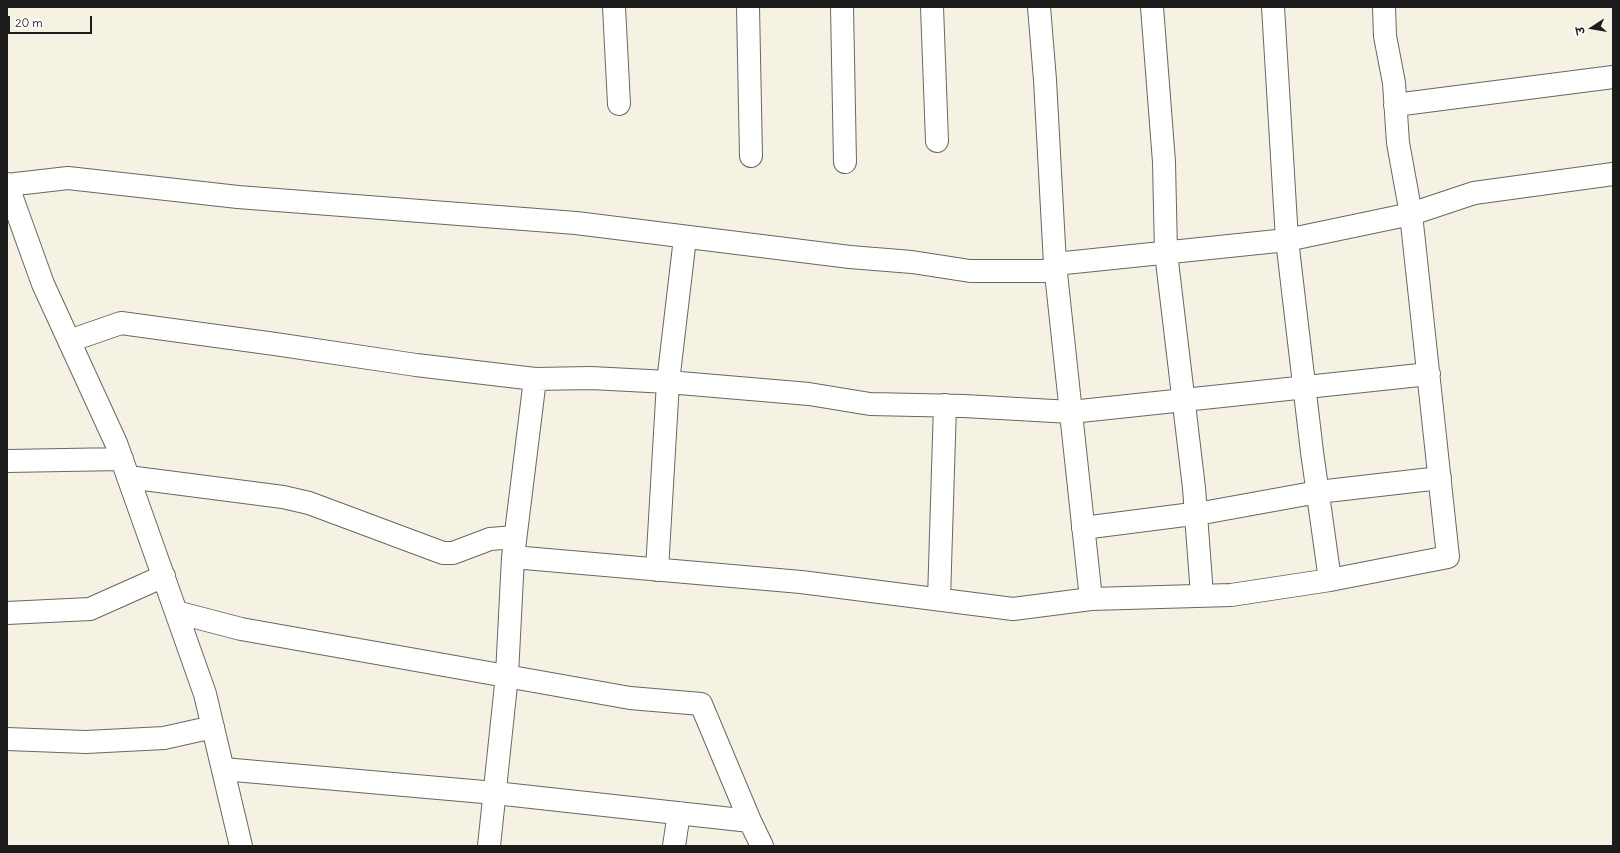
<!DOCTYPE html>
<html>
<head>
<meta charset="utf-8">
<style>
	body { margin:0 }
	#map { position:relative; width:1620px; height:853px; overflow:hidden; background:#f5f2e3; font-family:Delius,"Playpen Sans Deva",sans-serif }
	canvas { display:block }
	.frame { position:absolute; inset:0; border:8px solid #1c1c1c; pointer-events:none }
	.north { position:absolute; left:1572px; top:8px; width:40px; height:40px; -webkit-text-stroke:3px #fff; paint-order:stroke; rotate:258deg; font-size:11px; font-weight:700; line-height:16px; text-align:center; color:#1c1c1c }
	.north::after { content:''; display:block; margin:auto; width:14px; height:18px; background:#1c1c1c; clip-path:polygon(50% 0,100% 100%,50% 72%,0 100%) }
	.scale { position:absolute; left:8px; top:16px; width:84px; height:18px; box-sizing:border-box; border:2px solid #1c1c1c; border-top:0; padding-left:5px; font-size:12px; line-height:14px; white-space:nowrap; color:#1c1c1c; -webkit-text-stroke:3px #fff; paint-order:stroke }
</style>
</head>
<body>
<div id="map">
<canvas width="1620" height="853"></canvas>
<div class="frame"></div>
<div class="north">उ</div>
<div class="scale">20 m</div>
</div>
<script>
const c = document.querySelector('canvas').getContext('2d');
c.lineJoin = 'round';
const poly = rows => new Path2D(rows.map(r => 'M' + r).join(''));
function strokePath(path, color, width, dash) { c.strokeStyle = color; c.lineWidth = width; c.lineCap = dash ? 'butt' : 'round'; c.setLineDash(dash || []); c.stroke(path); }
const street = poly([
	[614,7,619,104],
	[748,7,751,156],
	[842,7,845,162],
	[932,7,937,141],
	[1039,7,1045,80,1055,264],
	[1152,7,1164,162,1166,253,1194,488,1202,595],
	[1273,7,1287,240,1312,452,1330,580],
	[1384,7,1385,36,1394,83,1398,143,1411,214,1474,193,1613,174],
	[1395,105,1613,77],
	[7,184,43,284,116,443,176,612,205,694,241,846],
	[7,185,68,178,238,197,576,223,850,257,912,262,970,271,1056,271],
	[1411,214,1448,557,1330,580,1231,595,1091,599,1055,264,1287,240,1411,214],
	[69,341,121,323,275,344,416,365,535,379,591,378,668,382,809,394,870,404,964,406,1071,412,1429,374],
	[535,379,513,557,801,582,1013,609,1091,599],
	[7,461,122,459],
	[128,477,283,497,309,503,443,553,453,553,490,539,515,537],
	[1083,528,1208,512,1318,492,1440,478],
	[657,570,668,382,685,238],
	[939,599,945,405],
	[176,612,241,629,630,698,701,704,750,821],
	[7,613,90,609,164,576],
	[7,739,86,742,164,738,213,727],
	[223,769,495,793,750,821,762,846],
	[489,846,507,675,513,557],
	[674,846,679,813]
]);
strokePath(street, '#686762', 24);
strokePath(street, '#fff', 22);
</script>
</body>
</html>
